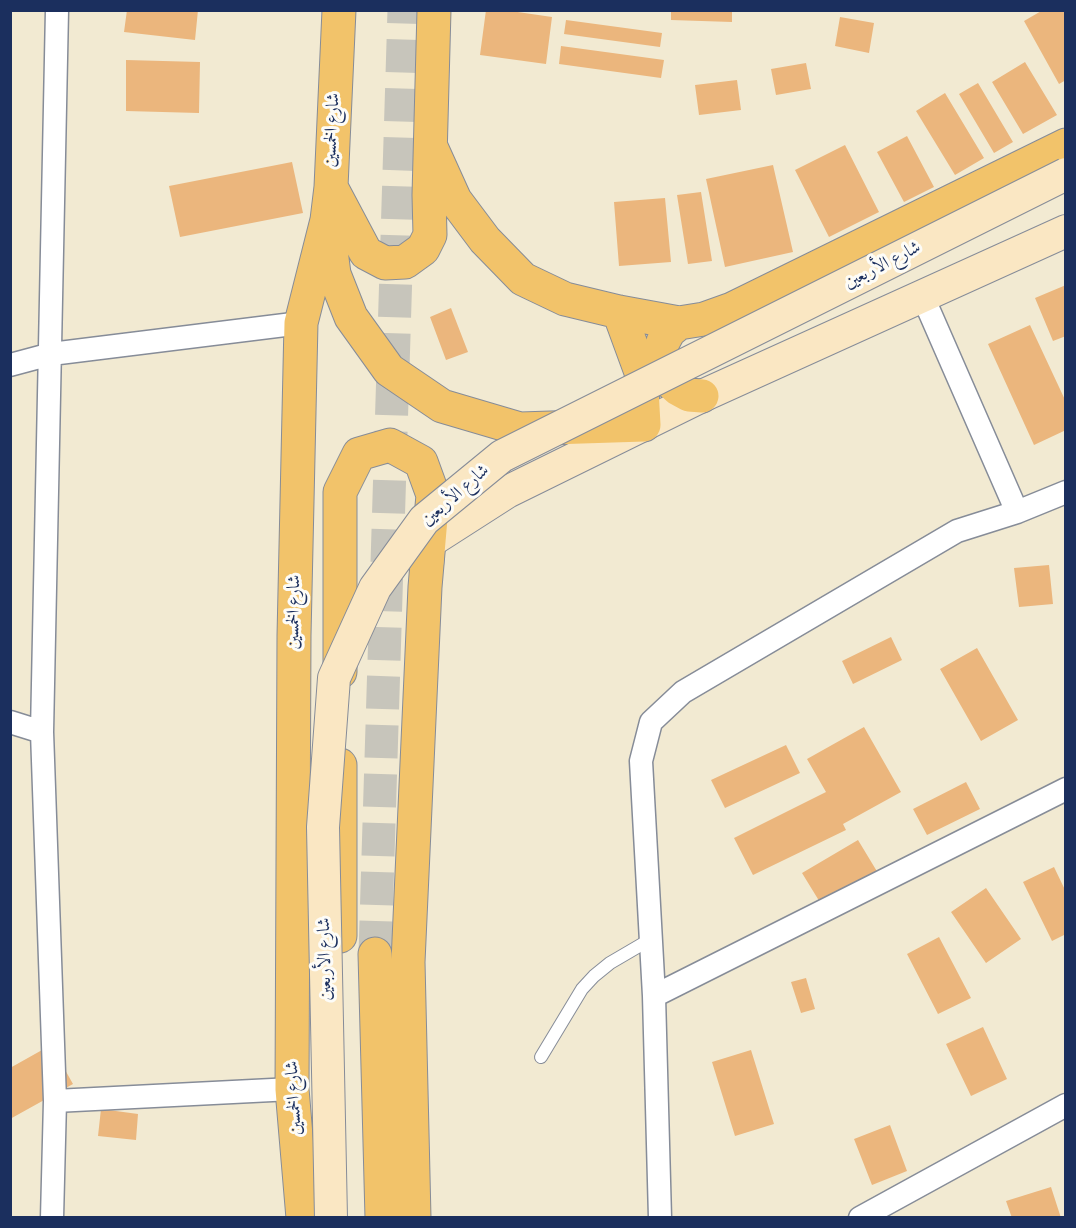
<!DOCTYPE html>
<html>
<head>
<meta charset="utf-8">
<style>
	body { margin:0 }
	#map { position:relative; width:1076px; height:1228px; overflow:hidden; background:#f2ead2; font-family:"IM FELL English",serif }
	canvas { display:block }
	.frame { position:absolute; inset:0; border:12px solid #1b2f5e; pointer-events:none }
</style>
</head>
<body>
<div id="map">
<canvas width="1076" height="1228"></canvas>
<div class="frame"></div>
</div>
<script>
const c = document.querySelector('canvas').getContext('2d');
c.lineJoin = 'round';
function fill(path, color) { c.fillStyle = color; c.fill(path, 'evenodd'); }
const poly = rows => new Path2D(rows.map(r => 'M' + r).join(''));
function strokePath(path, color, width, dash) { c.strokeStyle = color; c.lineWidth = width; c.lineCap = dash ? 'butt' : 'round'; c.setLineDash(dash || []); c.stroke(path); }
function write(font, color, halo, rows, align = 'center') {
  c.font = font + ' "IM FELL English",Amiri,serif'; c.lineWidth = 6; c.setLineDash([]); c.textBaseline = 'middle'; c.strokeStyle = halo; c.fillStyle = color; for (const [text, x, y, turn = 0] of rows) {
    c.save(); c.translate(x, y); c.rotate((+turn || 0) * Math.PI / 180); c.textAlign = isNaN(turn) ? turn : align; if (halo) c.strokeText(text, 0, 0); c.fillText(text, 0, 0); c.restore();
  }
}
fill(poly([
	[127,10,198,10,195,40,124,32],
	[486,10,504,10,552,17,546,64,480,55],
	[671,10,732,10,732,22,671,20],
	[1043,10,1066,10,1066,80,1059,84,1024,21],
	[840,17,874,23,869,53,835,46],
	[566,20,662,33,660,47,564,34],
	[561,46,664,60,661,78,559,64],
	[126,60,200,62,199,113,126,111],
	[1025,62,1057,115,1023,134,992,82],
	[806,63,811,89,776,95,771,69],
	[737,80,741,110,699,115,695,85],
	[978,83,1013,142,994,153,959,94],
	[945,93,984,158,955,175,916,111],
	[907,136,934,187,904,202,877,152],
	[845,145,879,212,829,237,795,170],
	[292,162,303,213,180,237,169,186],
	[773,165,793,252,725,267,706,179],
	[701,192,712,261,688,264,677,195],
	[665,198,671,262,619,266,614,202],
	[1066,285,1066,336,1053,341,1035,298],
	[451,308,468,352,446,360,430,317],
	[1030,325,1066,402,1066,430,1034,445,988,344],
	[1049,565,1053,604,1019,607,1014,568],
	[891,637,902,660,853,684,842,661],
	[977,648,1018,720,981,741,940,669],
	[864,727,901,792,843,824,846,830,753,875,734,838,826,792,807,759],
	[786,745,800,773,725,808,711,780],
	[966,782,980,809,927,835,913,809],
	[858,840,884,883,829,917,802,873],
	[1054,867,1066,892,1066,934,1052,941,1023,882],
	[986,888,1021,939,986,963,951,912],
	[939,937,971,998,938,1014,907,954],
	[806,978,815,1009,801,1013,791,982],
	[983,1027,1007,1079,971,1096,946,1044],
	[51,1045,73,1084,10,1119,10,1068],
	[751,1050,774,1124,735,1136,712,1062],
	[101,1109,138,1114,136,1140,98,1136],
	[890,1125,907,1171,872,1185,854,1139],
	[1051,1187,1061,1218,1012,1218,1006,1201]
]), '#ebb67d');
strokePath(poly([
	[375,954,404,10]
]), '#c7c5bb', 33, [33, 16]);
const service = poly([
	[541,1057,582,989,594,976,610,963,651,939]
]);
const minor = poly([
	[923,297,1017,512],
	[10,365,51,354,301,323],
	[10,722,42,732],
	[654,996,1066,789],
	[55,1101,292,1089],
	[52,1218,55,1101,42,732,57,10],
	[660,1218,654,996,641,761,651,722,683,692,957,531,1017,512,1066,492],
	[860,1218,1066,1105]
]);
const secondary = poly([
	[427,565,429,542,507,492,702,396,1066,231]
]);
const primary = poly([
	[431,147,455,200,485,240,523,279,565,299,619,312,679,323,704,319,732,309,1066,145],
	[331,187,366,253,385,263,405,262,423,249,430,235,429,195,434,10],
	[329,235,334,274,351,317,389,370,442,406,520,429,644,425,641,372,619,312],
	[679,323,669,331,663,342,660,355,662,368,668,380,678,389,689,395,702,396],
	[340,672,340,492,359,454,390,445,421,462,433,495,425,587,408,962,414,1218],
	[340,936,340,765],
	[375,954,382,1218],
	[303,1218,292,1089,294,636,301,323,327,220,331,187,339,10]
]);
strokePath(service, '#868c98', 14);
strokePath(minor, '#868c98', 25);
strokePath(secondary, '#868c98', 34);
strokePath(primary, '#868c98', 35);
strokePath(service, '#fff', 12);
strokePath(minor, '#fff', 22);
strokePath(secondary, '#fae7c3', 32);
strokePath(primary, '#f2c36a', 33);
const secondaryBridge = poly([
	[331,1218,323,827,334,678,375,588,424,520,502,456,1066,174]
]);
strokePath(secondaryBridge, '#868c98', 34, []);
strokePath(secondaryBridge, '#fae7c3', 32);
write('18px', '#1b2f5e', '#fdfcf7', [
	["شارع الخمسين",333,130,-87],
	["شارع الأربعين",883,266,-27],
	["شارع الأربعين",456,496,-41],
	["شارع الخمسين",295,612,-89],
	["شارع الأربعين",326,959,-91],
	["شارع الخمسين",295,1098,-93]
]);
</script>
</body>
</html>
